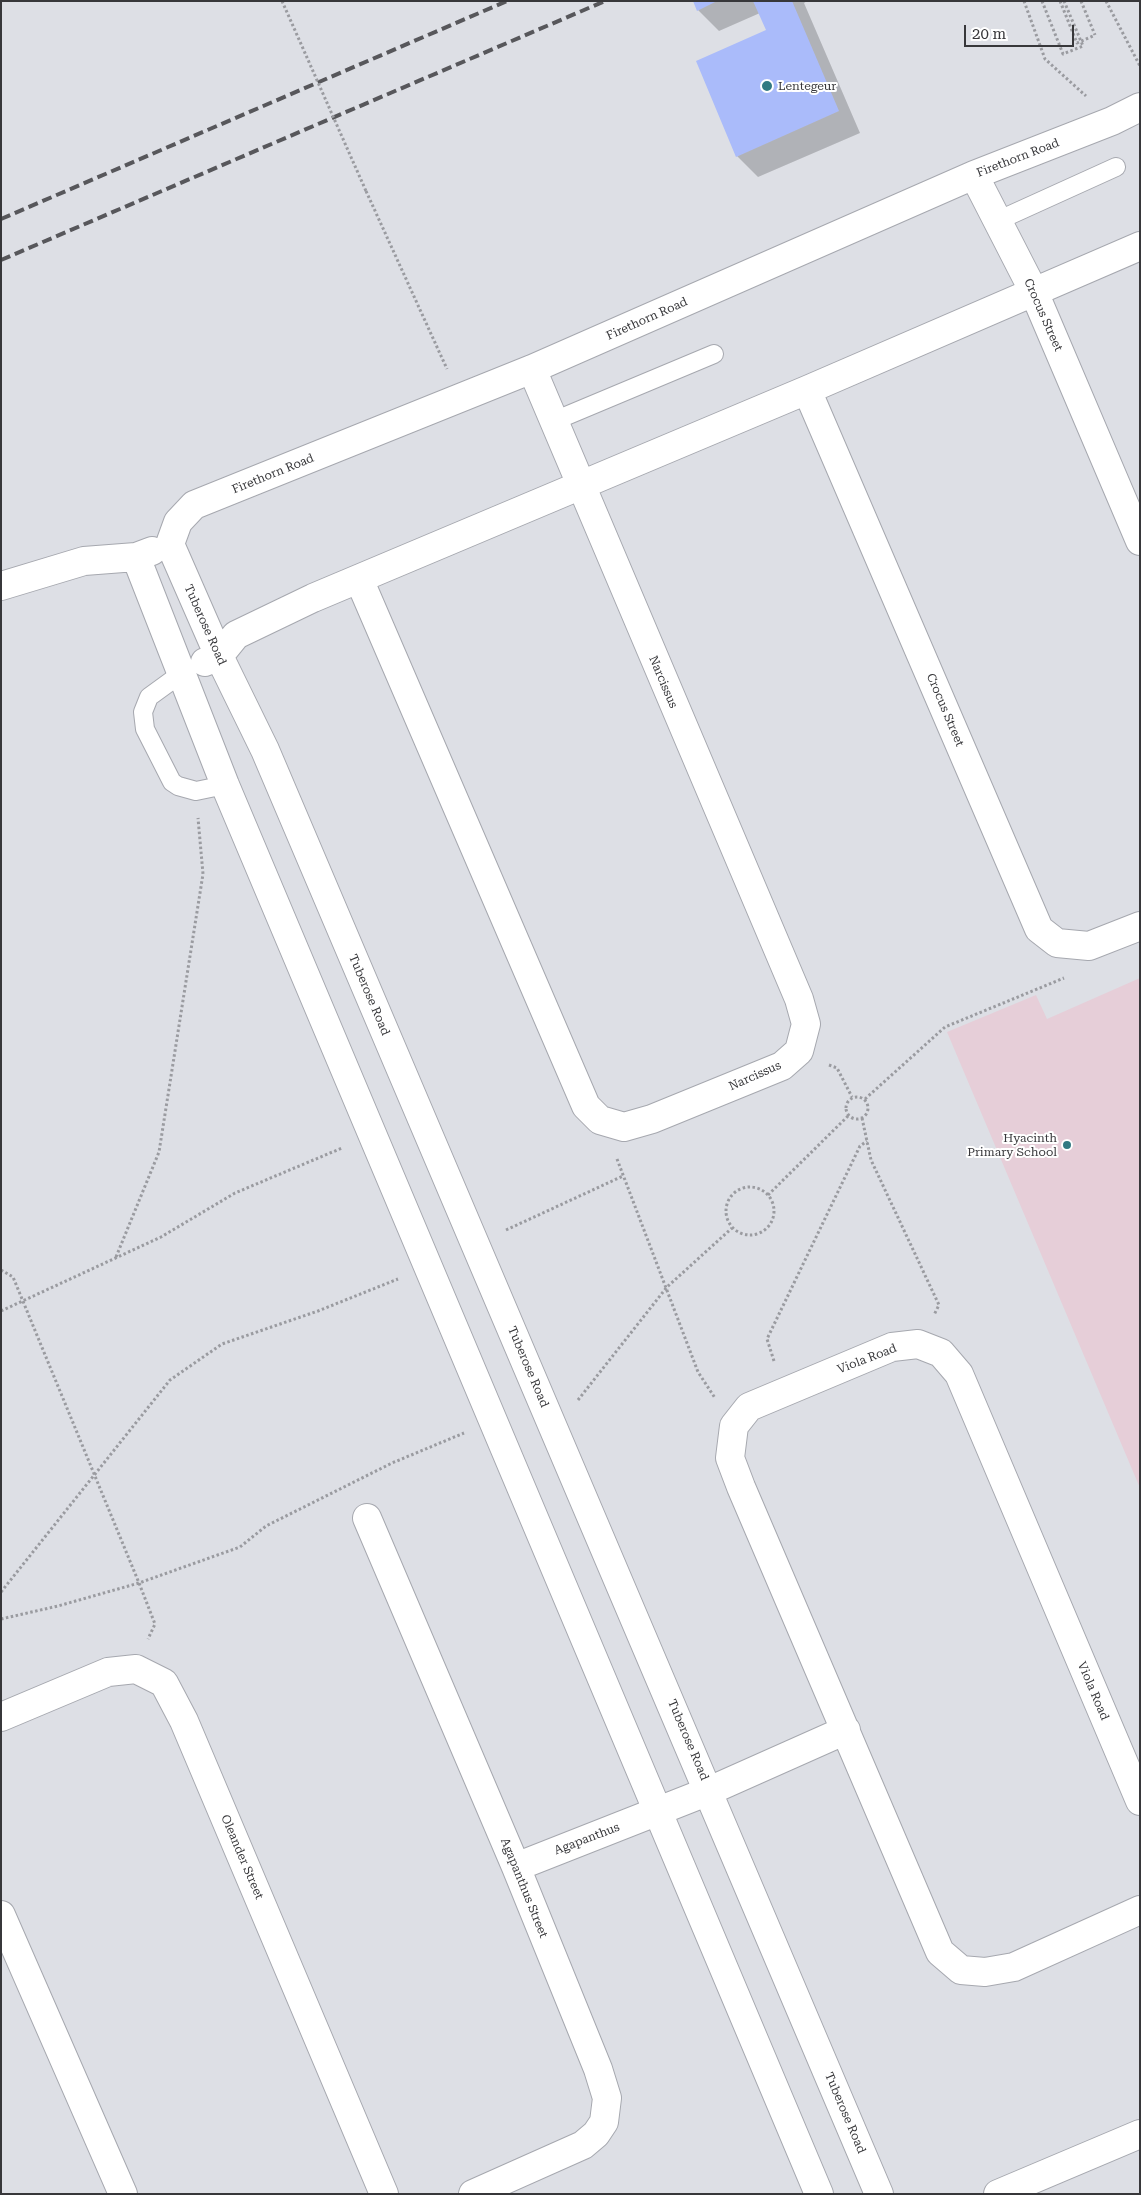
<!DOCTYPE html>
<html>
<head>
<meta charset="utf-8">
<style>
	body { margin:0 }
	#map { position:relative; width:1141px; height:2195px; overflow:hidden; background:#dddfe5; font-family:"Roboto Serif",serif }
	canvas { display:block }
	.frame { position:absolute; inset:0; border:2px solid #37373a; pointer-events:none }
	.scale { position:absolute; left:964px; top:25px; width:110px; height:22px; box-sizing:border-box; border:2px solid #37373a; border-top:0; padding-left:6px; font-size:15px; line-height:18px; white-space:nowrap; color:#37373a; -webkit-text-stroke:4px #fff; paint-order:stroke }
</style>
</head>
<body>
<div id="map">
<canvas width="1141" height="2195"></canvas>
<div class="frame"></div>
<div class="scale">20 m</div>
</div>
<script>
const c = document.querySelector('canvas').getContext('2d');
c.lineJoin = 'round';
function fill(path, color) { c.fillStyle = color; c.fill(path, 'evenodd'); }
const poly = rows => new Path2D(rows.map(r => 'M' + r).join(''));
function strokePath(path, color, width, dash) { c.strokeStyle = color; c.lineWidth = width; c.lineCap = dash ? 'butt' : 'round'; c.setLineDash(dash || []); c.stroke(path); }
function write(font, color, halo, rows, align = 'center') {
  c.font = font + ' "Roboto Serif",serif'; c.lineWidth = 4; c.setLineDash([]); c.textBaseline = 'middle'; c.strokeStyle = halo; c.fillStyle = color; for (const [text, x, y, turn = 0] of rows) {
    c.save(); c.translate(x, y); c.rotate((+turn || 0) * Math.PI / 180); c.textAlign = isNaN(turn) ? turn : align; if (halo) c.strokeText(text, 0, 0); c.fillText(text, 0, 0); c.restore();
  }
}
fill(poly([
	[1140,978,1140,1488,947,1032,1036,995,1047,1019]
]), '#e6ced8');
fill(poly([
	[694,1,807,1,804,3,860,133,758,177,737,156,767,31,760,13,719,31,698,10]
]), '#0003');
fill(poly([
	[693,1,717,1,697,11],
	[753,1,792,1,839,111,736,157,696,61,766,30]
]), '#aabbfa');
const service = poly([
	[997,221,1116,167],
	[554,421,714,354],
	[182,673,149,697,143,712,145,729,172,782,178,786,196,791,225,785]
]);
const minor = poly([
	[974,175,1034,292,1140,541],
	[807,390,1039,929,1057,943,1089,946,1140,926],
	[170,544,219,656,265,750,879,2194],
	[170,544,178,522,194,505,532,369,974,175,1112,121,1140,107],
	[136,557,225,785,819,2194],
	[359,579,586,1106,600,1120,624,1127,652,1119,782,1066,799,1051,806,1024,799,999,532,369],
	[1,586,84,561,136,557,152,551],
	[205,662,219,656,236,635,313,598,807,390,1140,246],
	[367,1518,516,1867,598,2069,607,2098,604,2122,596,2134,583,2145,473,2194],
	[1,1717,108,1672,136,1669,164,1683,184,1721,384,2194],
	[1140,1801,959,1374,941,1353,918,1344,892,1347,749,1407,734,1426,730,1458,741,1487,940,1952,961,1970,985,1972,1014,1967,1140,1910],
	[516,1867,709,1791,846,1730],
	[1,1915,123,2194]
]);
const secondary = poly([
	[998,2194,1140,2134]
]);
strokePath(service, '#a6a8af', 20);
strokePath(minor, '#a6a8af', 30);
strokePath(secondary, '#a6a8af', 30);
strokePath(poly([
	[1024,1,1045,59,1086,96],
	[1042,1,1063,54,1083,46,1064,1],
	[1081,1,1095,35],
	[1106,1,1140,66],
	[366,191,447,369],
	[829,1065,837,1068,852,1097],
	'846 1108a11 11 0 1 1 22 0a11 11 0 1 1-22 0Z',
	[865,1099,945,1027,1064,978],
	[862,1118,871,1160,939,1305,934,1315],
	[617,1159,698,1372,715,1398],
	'726 1211a24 24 0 1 1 48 0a24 24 0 1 1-48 0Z',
	[768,1195,848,1116],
	[506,1230,623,1176],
	[116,1257,159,1152,203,874,198,818],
	[1,1270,13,1277,139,1583,155,1624,148,1639],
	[1,1311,161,1237,235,1193,342,1148],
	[774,1361,767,1339,860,1146,867,1141],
	[578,1400,667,1287,732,1228],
	[1,1592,170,1380,222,1344,318,1311,398,1279],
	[1,1619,58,1606,139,1583,240,1547,266,1526,392,1463,464,1433]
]), '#9a9ba0', 3, [2.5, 2.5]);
strokePath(service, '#fff', 18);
strokePath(minor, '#fff', 28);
strokePath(secondary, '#fff', 28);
strokePath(poly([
	[1,219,507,1],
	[1,260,605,1]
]), '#57575b', 4, [10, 5]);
strokePath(poly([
	[282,1,366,191],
	[1060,1,1077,43,1095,35]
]), '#9a9ba0', 3, [2.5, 2.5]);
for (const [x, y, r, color] of [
	[767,86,6,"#317982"],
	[1067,1145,5,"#317982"]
]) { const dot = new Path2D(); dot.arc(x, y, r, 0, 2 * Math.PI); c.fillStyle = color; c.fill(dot); strokePath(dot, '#fff', 2); }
write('12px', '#37373a', '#fff', [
	["Lentegeur",778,86],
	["Hyacinth",1057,1138,"right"],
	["Primary School",1057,1152,"right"]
], 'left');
write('12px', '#37373a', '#fff', [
	["Firethorn Road",1018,158,-21],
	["Crocus Street",1043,315,66],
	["Firethorn Road",647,319,-24],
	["Firethorn Road",273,474,-22],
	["Tuberose Road",205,625,66],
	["Narcissus",663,682,67],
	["Crocus Street",945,710,67],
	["Tuberose Road",369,995,67],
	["Narcissus",755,1076,-24],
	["Viola Road",867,1359,-21],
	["Tuberose Road",528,1367,67],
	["Viola Road",1093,1691,67],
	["Tuberose Road",688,1740,67],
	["Agapanthus",587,1839,-21],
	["Oleander Street",242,1857,67],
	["Agapanthus Street",524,1888,68],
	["Tuberose Road",845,2113,67]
]);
</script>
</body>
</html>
